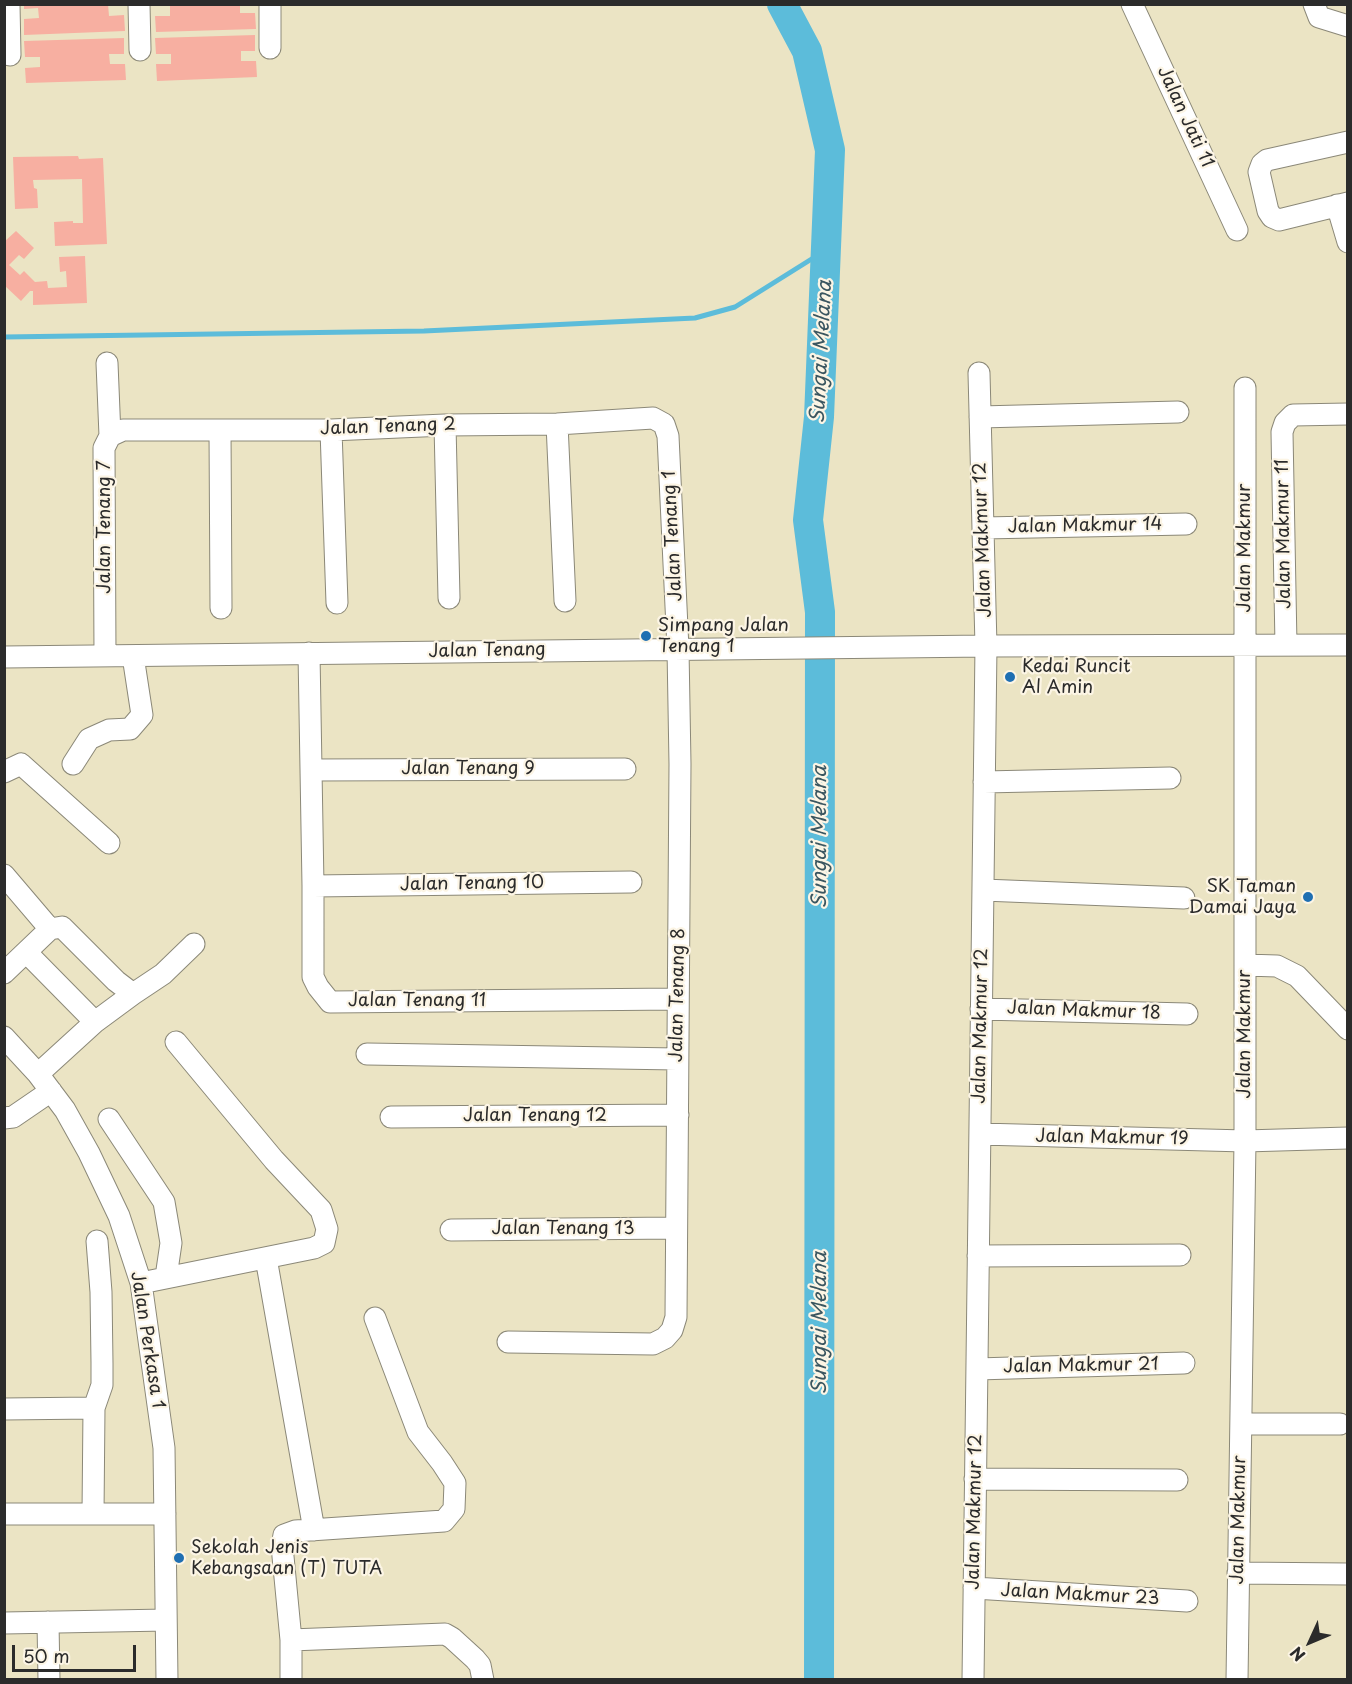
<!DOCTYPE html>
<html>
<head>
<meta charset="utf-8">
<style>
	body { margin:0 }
	#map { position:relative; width:1352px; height:1684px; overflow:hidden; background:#ebe4c4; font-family:"Playpen Sans",sans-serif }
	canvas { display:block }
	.frame { position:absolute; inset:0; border:6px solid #2b2b2b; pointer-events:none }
	.north { position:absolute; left:1280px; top:1612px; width:60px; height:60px; -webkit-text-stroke:4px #fcf5e5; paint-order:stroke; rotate:226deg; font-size:16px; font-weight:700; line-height:24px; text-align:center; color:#2b2b2b }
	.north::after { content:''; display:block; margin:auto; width:21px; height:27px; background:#2b2b2b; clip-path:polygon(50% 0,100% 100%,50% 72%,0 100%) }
	.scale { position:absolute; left:12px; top:1645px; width:124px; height:27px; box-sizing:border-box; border:3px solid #2b2b2b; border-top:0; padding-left:8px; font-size:18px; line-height:21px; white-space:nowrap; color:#2b2b2b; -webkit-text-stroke:4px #fcf5e5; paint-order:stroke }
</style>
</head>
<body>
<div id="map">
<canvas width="1352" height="1684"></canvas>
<div class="frame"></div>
<div class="north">N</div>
<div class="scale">50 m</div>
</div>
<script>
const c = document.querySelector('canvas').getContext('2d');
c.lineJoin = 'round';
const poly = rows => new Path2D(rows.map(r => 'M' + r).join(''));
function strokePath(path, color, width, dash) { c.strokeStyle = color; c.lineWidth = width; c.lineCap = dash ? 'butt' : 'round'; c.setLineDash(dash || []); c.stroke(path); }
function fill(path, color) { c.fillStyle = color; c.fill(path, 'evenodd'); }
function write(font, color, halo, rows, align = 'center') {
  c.font = font + ' "Playpen Sans",sans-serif'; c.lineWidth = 4.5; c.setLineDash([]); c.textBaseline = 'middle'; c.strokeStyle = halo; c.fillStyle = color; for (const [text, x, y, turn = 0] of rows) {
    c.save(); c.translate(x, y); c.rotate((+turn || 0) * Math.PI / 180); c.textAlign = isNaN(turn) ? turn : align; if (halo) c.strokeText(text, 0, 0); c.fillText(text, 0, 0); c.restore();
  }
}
strokePath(poly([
	[4,337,424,331,695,318,735,307,826,250]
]), '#5cbcda', 5);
strokePath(poly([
	[782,4,807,51,830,150,819,417,808,520,820,612,819,1680]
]), '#5cbcda', 30);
fill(poly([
	[24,4,108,4,109,16,124,15,125,31,24,35,24,19,39,18,38,8,24,9],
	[170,4,240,4,240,13,255,13,256,29,156,32,155,16,170,16],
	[255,35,255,51,241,51,241,61,256,61,257,77,157,81,156,64,171,64,171,54,156,54,155,38],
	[124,38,124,54,109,54,110,64,125,64,126,80,26,83,25,68,40,67,40,57,25,57,24,41],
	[78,156,79,159,103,158,107,244,55,246,54,222,73,221,73,223,83,223,82,179,33,180,34,188,37,189,38,208,15,209,13,157],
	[16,231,34,248,24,259,19,255,9,265,20,275,24,271,35,282,47,281,48,288,67,287,66,271,60,272,59,257,85,256,87,303,33,305,33,291,30,291,21,301,4,285,4,242]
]), '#f7afa1');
const minor = poly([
	[9,4,10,55],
	[139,4,140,50],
	[270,4,270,48],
	[1132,4,1237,230],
	[1314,4,1319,17,1348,26],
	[1348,142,1267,160,1262,164,1259,172,1268,211,1272,217,1279,220,1348,203],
	[1337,205,1348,242],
	[980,417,1178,412],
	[557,424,565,601],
	[445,425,449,598],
	[220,430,221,608],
	[331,430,337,603],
	[110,436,123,430,331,430,445,425,557,424,653,418,664,424,668,436,678,649,680,764,676,1317,672,1330,665,1338,653,1344,508,1342],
	[983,528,1186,524],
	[1286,645,1282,432,1285,423,1293,415,1348,414],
	[309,653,313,886,313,977,318,987,330,1002,678,999],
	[105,656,104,448,110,436,107,363],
	[4,657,986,646,1348,645],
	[73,764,89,739,109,730,130,729,142,715,133,656],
	[311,770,625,769],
	[4,772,21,764,109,843],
	[984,782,1170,778],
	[4,875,50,929],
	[313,886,631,882],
	[983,890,1184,898],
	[27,953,95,1022],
	[1245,965,1277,966,1297,976,1348,1029],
	[4,973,50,929,62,927,116,981,133,994,95,1022,38,1074],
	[133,994,163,974,194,944],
	[981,1009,1187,1014],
	[4,1037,38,1074,65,1110,89,1153,119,1216,141,1283,164,1448,167,1680],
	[367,1054,677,1059],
	[391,1117,678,1115],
	[4,1118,13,1117,51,1091],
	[109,1119,164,1202,171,1243,166,1277],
	[980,1134,1245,1141,1348,1138],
	[451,1230,676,1228],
	[978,1256,1180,1255],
	[266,1258,314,1530],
	[141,1283,314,1248,324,1243,327,1229,321,1210,274,1160,176,1042],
	[977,1369,1184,1363],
	[4,1409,94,1408],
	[1241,1424,1340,1424],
	[975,1479,1177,1480],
	[4,1514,165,1514],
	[93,1514,94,1408,102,1385,102,1363,101,1292,97,1241],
	[1238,1573,1348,1574],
	[974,1588,1187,1601],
	[48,1622,49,1680],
	[4,1623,166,1620],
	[291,1640,445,1634,452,1638,475,1659,480,1665,483,1680],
	[291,1680,291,1640,282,1546,284,1535,295,1531,444,1521,454,1509,455,1483,442,1463,418,1432,375,1318],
	[973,1680,986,646,979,373],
	[1237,1680,1245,1141,1245,388]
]);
strokePath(minor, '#8b8878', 23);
strokePath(minor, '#fff', 21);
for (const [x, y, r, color] of [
	[646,636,6,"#1f6fb2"],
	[1010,677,6,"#1f6fb2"],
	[1308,897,6,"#1f6fb2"],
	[179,1558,6,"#1f6fb2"]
]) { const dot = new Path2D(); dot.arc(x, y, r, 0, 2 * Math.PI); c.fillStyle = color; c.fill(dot); strokePath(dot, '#fcf5e5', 2); }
write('18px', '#2b2b2b', '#fcf5e5', [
	["Jalan Jati 11",1185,117,65],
	["Jalan Tenang 2",388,427,-2],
	["Jalan Makmur 14",1085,526,-1],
	["Jalan Tenang 7",105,527,-90],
	["Jalan Makmur 11",1284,534,-91],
	["Jalan Tenang 1",673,536,-93],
	["Jalan Makmur 12",983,540,-92],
	["Jalan Makmur",1245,548,-90],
	["Jalan Tenang",487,651,-1],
	["Jalan Tenang 9",468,769],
	["Jalan Tenang 10",472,884,-1],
	["Jalan Tenang 8",678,995,-89],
	["Jalan Tenang 11",417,1001],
	["Jalan Makmur 18",1084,1011,2],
	["Jalan Makmur 12",981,1026,-89],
	["Jalan Makmur",1245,1034,-90],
	["Jalan Tenang 12",535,1116],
	["Jalan Makmur 19",1112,1138,1],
	["Jalan Tenang 13",563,1229],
	["Jalan Perkasa 1",147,1340,81],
	["Jalan Makmur 21",1081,1366,-1],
	["Jalan Makmur 12",975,1512,-89],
	["Jalan Makmur",1239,1520,-89],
	["Jalan Makmur 23",1080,1595,3]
]);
write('18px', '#2b2b2b', '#fcf5e5', [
	["Simpang Jalan",658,626],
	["Tenang 1",658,647],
	["Kedai Runcit",1022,667],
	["Al Amin",1022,688],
	["SK Taman",1296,887,"right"],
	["Damai Jaya",1296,908,"right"],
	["Sekolah Jenis",191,1548],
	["Kebangsaan (T) TUTA",191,1569]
], 'left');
write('italic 20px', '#3a5660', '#fcf5e5', [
	["Sungai Melana",822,352,-87],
	["Sungai Melana",820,837,-90],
	["Sungai Melana",820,1323,-90]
]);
</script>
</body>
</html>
